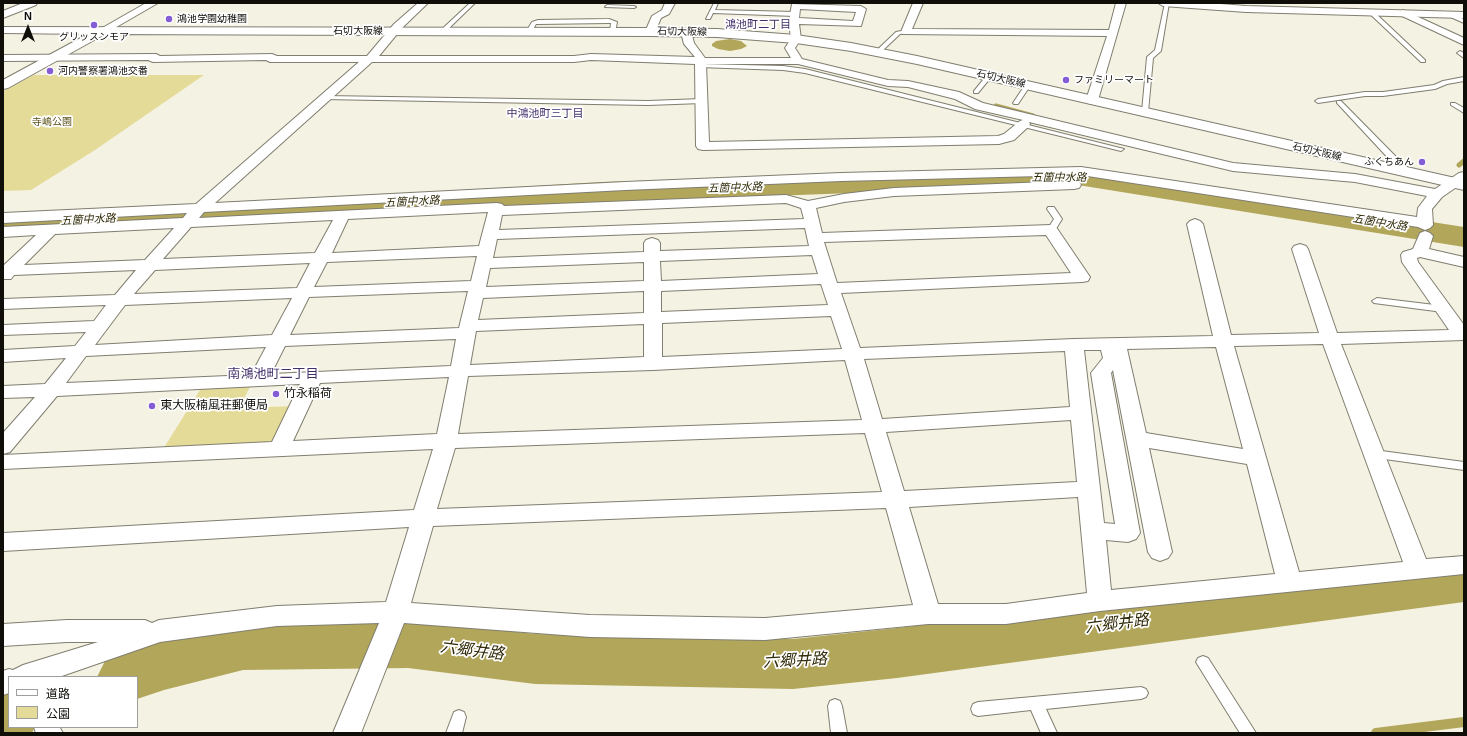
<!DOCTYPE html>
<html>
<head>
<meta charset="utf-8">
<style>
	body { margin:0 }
	#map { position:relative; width:1467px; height:736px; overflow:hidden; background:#f4f2e2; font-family:Helvetica,"Noto Sans JP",sans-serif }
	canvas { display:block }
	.frame { position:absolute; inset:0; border:4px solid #0f0e09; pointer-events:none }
	.legend { position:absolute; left:8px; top:676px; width:130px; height:52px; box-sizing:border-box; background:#fff; border:1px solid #9f9f9d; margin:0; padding:5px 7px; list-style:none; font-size:12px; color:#0f0e09 }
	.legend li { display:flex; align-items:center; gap:8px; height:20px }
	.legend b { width:20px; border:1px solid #9f9f9d }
	.north { position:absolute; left:8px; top:8px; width:40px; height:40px; -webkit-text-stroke:3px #fff; paint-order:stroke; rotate:0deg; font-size:11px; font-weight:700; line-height:16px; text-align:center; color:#0f0e09 }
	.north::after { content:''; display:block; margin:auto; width:14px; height:18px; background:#0f0e09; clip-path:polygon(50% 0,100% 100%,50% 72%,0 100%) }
</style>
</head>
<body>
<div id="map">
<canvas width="1467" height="736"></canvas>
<div class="frame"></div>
<ul class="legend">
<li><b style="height:5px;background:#fff"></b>道路</li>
<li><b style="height:11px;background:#e5db98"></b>公園</li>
</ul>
<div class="north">N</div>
</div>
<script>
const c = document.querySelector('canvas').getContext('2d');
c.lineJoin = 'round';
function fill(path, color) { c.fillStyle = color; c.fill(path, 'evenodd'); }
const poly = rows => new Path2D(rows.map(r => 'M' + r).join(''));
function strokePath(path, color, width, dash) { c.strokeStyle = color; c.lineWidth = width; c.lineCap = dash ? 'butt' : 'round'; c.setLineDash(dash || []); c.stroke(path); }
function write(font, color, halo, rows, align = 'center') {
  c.font = font + ' Helvetica,"Noto Sans JP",sans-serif'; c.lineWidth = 3.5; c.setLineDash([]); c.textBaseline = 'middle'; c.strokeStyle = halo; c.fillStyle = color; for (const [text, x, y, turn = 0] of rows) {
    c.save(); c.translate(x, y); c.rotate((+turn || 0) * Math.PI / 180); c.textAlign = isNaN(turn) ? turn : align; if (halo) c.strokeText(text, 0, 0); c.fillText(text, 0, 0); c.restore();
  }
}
fill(poly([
	[34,75,204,75,95,150,31,190,3,191,3,91],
	[252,383,239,408,297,406,277,446,162,451,203,385]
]), '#e5db98');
fill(poly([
	[730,39,741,41,747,46,741,49,730,51,718,49,712,46,712,44,716,41]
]), '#b2a65a');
strokePath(poly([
	[996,106,1033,116],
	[1459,165,1464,161]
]), '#b2a65a', 5);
strokePath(poly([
	[1376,733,1464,722]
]), '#b2a65a', 10);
fill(poly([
	[1078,167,1464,227,1464,247,1078,185,602,202,212,225,3,234,3,214,212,205,602,182,1078,167],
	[1464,560,1464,602,897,678,793,689,535,684,408,668,243,670,164,690,137,699,137,677,97,677,106,659,161,640,243,622,408,620,535,634,793,639,897,628,1464,560],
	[9,688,9,727,35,727,32,733,3,733,3,690,9,688]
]), '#b2a65a');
const lane = poly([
	[470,3,475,3,445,32,441,32,441,30,470,3],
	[714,3,718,3,715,10,795,12,798,14,795,16,713,13,710,19,706,19,714,3],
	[1165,3,1169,3,1161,51,1153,58,1148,112,1145,114,1142,112,1147,57,1155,50,1165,3],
	[607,5,634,6,636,7,634,8,605,7,607,5],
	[1369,11,1373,11,1425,60,1425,62,1421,62,1369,13,1369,11],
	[1446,13,1464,19,1464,23,1446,15,1446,13],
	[609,19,617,22,615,33,610,32,611,23,609,23,538,24,536,24,531,33,526,32,532,22,538,20,609,19],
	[906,30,908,31,908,33,900,34,880,53,876,53,876,51,896,32,906,30],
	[1460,51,1464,53,1464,58,1457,53,1460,51],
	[700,64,783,66,805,69,1124,149,1121,151,805,73,783,70,698,67,697,66,700,64],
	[987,75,992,76,978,93,974,93,974,91,987,75],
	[1464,77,1464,81,1447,84,1435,89,1383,96,1365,96,1318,103,1315,101,1318,99,1365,92,1383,92,1434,85,1443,81,1464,77],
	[1025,85,1030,86,1018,104,1014,104,1013,103,1025,85],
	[325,96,648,101,702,99,705,101,702,103,648,105,323,99,323,97,325,96],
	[1337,101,1341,101,1409,170,1409,174,1403,174,1337,103,1337,101],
	[1451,103,1455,103,1464,108,1464,113,1451,105,1451,103],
	[1048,207,1054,207,1062,219,1054,232,1051,232,1047,230,1054,219,1047,209,1048,207],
	[1377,298,1443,306,1448,309,1443,312,1374,303,1372,301,1377,298],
	[1374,450,1464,462,1464,470,1370,457,1368,454,1370,451,1374,450],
	[1203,656,1208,658,1256,733,1240,733,1196,662,1198,658,1203,656],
	[1141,687,1146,689,1148,693,1146,697,1141,699,1046,709,1057,733,1041,733,1031,710,978,716,973,714,971,709,973,704,978,702,1141,687],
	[835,699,840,701,842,706,847,733,831,733,828,706,830,701,835,699],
	[459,710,464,712,466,717,462,733,446,733,454,712,459,710],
	[34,727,57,727,60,728,63,733,36,733,34,727]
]);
const street = poly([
	[146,3,158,3,106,33,98,33,97,31,146,3],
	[418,3,428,3,402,28,379,56,574,56,591,54,695,57,684,44,681,32,686,29,691,32,694,43,705,58,791,58,785,48,791,39,789,21,792,4,861,6,866,9,861,26,799,24,801,39,795,48,802,59,888,80,908,81,959,92,983,103,1233,163,1355,174,1435,189,1459,173,1464,172,1464,182,1442,197,1432,209,1433,225,1430,228,1425,230,1418,227,1081,175,841,181,625,190,204,212,199,218,497,203,502,204,504,206,786,195,808,201,844,194,894,188,1074,181,1079,182,1081,185,1079,188,1074,189,894,196,844,202,816,208,822,233,1051,225,1056,227,1090,277,1088,281,1082,282,841,293,860,348,1074,339,1213,336,1187,224,1190,221,1195,219,1200,221,1203,224,1231,335,1319,333,1292,249,1294,246,1300,244,1306,246,1308,249,1337,333,1449,330,1402,262,1401,255,1403,252,1413,249,1420,233,1425,231,1430,233,1433,236,1429,249,1464,257,1464,267,1420,257,1417,258,1418,262,1464,325,1464,340,1341,344,1426,559,1464,556,1464,574,1100,611,1006,624,928,624,765,640,590,637,404,623,361,733,333,733,379,623,277,626,160,642,59,677,9,677,9,693,3,695,3,671,9,669,13,670,23,665,98,642,67,642,3,646,3,624,67,620,145,620,152,623,159,620,277,606,386,602,409,527,3,551,3,533,414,510,433,449,3,469,3,455,272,442,300,384,57,396,10,452,3,454,3,433,35,397,3,398,3,386,45,384,66,358,3,362,3,350,75,346,86,332,3,335,3,325,94,321,106,305,3,309,3,299,115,295,136,270,14,275,11,279,3,279,3,266,36,235,3,237,3,227,183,218,187,213,3,223,3,213,196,204,359,62,270,62,266,60,153,62,148,60,3,61,3,55,156,54,160,56,272,54,277,56,367,56,394,24,418,3],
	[800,9,856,12,853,21,799,18,800,9],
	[591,60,695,64,696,146,698,149,703,150,999,144,1014,140,1028,127,1030,124,1029,122,1233,171,1355,182,1427,196,1418,208,1417,217,1081,167,841,173,625,182,215,203,372,62,574,62,591,60],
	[706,64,798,64,888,86,908,87,955,99,975,109,1023,120,1020,121,1004,134,998,136,709,142,706,64],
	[786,203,801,208,804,219,499,230,502,215,786,203],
	[488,212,479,246,332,253,348,219,488,212],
	[333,220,315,253,163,259,191,227,333,220],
	[174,228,145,260,24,265,55,234,174,228],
	[805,228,809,246,660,251,660,243,658,240,652,238,646,240,644,243,644,252,493,258,497,239,805,228],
	[1046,235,1071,273,837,283,824,242,1046,235],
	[812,255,818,274,661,281,660,261,812,255],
	[477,256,471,281,314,287,327,262,477,256],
	[644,262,644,281,486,287,490,268,644,262],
	[310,263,297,288,134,294,155,270,310,263],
	[821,284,828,305,661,312,661,291,821,284],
	[468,291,459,328,290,335,309,297,468,291],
	[644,291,644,313,478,320,483,298,644,291],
	[292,298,272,335,95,345,125,305,292,298],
	[831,316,842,349,662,357,662,323,831,316],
	[644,324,644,357,470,365,476,331,644,324],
	[456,339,451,366,271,374,285,346,456,339],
	[1323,344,1403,562,1299,572,1234,346,1323,344],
	[266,347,251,375,66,383,86,356,266,347],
	[1216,347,1243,449,1146,433,1127,349,1216,347],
	[1084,350,1101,350,1103,358,1091,373,1115,524,1104,523,1084,350],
	[1065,351,1070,407,882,419,864,359,1065,351],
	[845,360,862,420,458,434,468,376,653,370,845,360],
	[1113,370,1148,552,1152,558,1160,561,1168,558,1172,552,1149,448,1247,464,1275,574,1111,590,1106,540,1128,542,1136,539,1140,533,1111,373,1113,370],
	[449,377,437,434,293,441,320,383,449,377],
	[1071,420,1077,482,904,491,886,432,1071,420],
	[865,433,882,492,437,509,455,448,865,433],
	[1078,497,1087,593,1006,604,938,604,909,507,1078,497],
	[886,508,913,605,765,618,590,615,411,603,433,526,886,508],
	[665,3,675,3,669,14,661,18,654,34,646,34,645,32,652,16,662,10,665,3],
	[913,3,923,3,912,29,1109,30,1116,3,1126,3,1098,100,1096,103,1092,104,1088,103,1086,100,1107,36,902,34,901,32,913,3],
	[1403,10,1464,38,1464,45,1400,15,1398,13,1403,10]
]);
const secondary = poly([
	[23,3,37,3,36,5,3,18,3,11,23,3],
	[1158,3,1208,3,1246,6,1464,12,1464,18,1246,12,1163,6,1158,3],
	[3,27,650,28,717,29,796,35,851,43,917,56,1464,180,1464,190,917,64,851,51,796,43,717,37,650,36,105,34,8,88,3,89,3,80,88,34,3,33,3,27]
]);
strokePath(lane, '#807e70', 2);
strokePath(street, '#807e70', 2);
strokePath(secondary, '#807e70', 2);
fill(lane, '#fff');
fill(street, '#fff');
fill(secondary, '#fff');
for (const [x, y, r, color] of [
	[169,19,4,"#845cd6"],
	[94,25,4,"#845cd6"],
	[50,71,4,"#845cd6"],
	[1066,80,4,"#845cd6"],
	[1422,162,4,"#845cd6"],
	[276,394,4,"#845cd6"],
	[152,406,4,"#845cd6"]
]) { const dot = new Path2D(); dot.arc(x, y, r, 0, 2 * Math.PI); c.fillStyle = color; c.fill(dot); strokePath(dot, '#fff', 1.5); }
write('10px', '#0f0e09', '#fff', [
	["鴻池学園幼稚園",177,19],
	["グリッスンモア",94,37,"center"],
	["河内警察署鴻池交番",58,71],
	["ファミリーマート",1074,80],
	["ふくちあん",1414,162,"right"]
], 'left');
write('10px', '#0f0e09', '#fff', [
	["石切大阪線",358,31],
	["石切大阪線",682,32,1],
	["石切大阪線",1001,79,13],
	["石切大阪線",1317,152,13]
]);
write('10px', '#5a5118', '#fff', [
	["寺嶋公園",52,122]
]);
write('11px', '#412f6a', '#fff', [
	["鴻池町二丁目",758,25],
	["中鴻池町三丁目",545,114]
]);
write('italic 11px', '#322d0b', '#fff', [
	["五箇中水路",1059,178],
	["五箇中水路",735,188,-2],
	["五箇中水路",412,202,-3],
	["五箇中水路",88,220,-3],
	["五箇中水路",1380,223,9]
]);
write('12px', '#0f0e09', '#fff', [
	["竹永稲荷",284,394],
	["東大阪楠風荘郵便局",160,406]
], 'left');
write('13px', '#412f6a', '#fff', [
	["南鴻池町二丁目",273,374]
]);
write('italic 16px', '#322d0b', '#fff', [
	["六郷井路",1117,624,-7],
	["六郷井路",472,651,7],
	["六郷井路",795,661,-3]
]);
</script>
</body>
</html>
